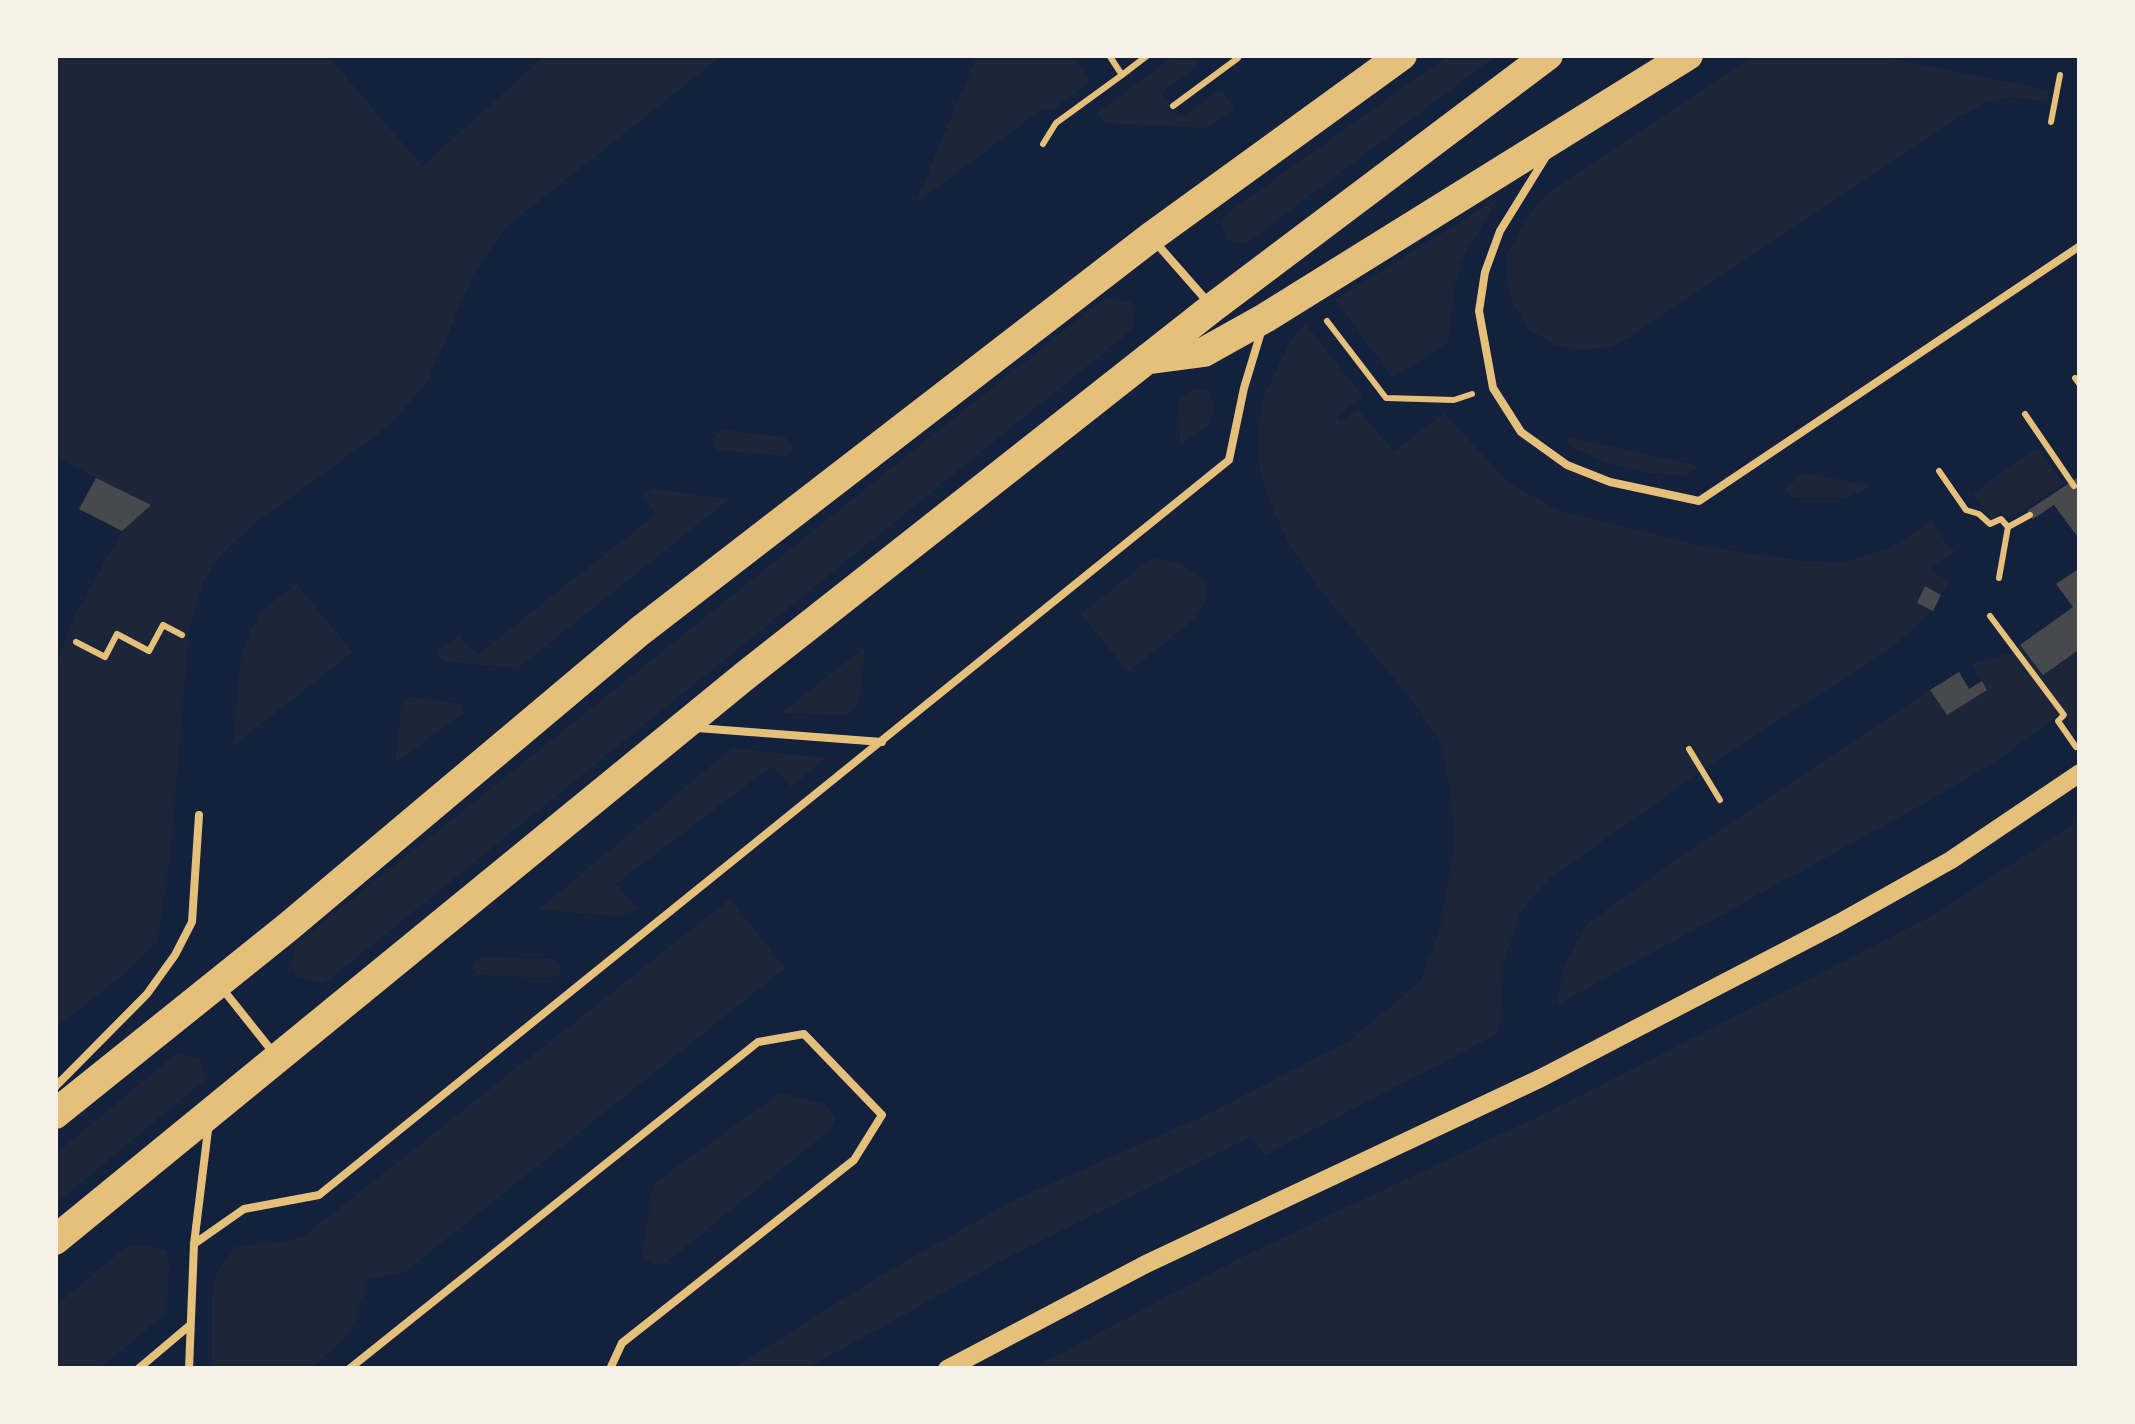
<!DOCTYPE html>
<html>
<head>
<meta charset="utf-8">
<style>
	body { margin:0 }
	#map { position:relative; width:2135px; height:1424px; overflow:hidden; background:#14213d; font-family:Poppins,sans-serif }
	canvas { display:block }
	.frame { position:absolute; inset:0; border:58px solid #f6f1e7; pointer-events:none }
</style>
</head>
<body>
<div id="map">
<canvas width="2135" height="1424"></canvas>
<div class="frame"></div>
</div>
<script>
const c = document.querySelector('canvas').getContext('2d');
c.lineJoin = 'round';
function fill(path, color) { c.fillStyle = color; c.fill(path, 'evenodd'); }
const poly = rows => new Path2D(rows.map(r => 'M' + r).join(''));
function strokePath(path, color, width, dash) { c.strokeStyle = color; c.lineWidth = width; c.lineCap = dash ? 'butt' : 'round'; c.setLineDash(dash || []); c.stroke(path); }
fill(poly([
	[55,55,327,55,422,166,546,55,723,55,505,228,475,272,426,384,390,425,253,525,220,556,203,583,189,629,170,859,157,942,128,971,55,1028,55,672,70,624,122,531,96,478,55,456],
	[977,55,1071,55,1091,80,1053,110,1042,109,915,204],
	[1175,55,1192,55,1199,65,1161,93,1180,118,1220,90,1235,109,1206,128,1106,123,1097,113],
	[1449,55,1497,55,1251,240,1242,244,1227,239,1221,223,1226,214],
	[1762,55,1871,55,2049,90,2048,101,2008,97,1987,102,1961,116,1635,334,1610,347,1577,350,1555,345,1528,329,1513,304,1506,279,1507,255,1525,220,1547,194,1746,61],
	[1498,198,1462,260,1454,289,1448,342,1393,378,1335,300],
	[1109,298,1131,302,1134,324,1128,333,330,979,320,983,296,976,291,963,297,943,1100,302],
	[1305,323,1363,397,1336,417,1341,422,1358,409,1394,451,1444,413,1510,484,1560,511,1707,547,1803,561,1843,562,1888,549,1932,521,1950,549,1961,549,1929,569,1950,582,1941,595,1924,587,1917,603,1933,611,1889,650,1723,756,1549,879,1519,914,1503,964,1499,1033,1265,1155,1252,1136,1001,1261,806,1369,732,1369,883,1274,1014,1200,1204,1116,1349,1041,1420,982,1439,932,1454,845,1451,793,1441,744,1415,704,1313,581,1288,542,1269,501,1260,472,1258,437,1262,400,1290,342],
	[1196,388,1210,392,1214,403,1211,423,1180,444,1179,398],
	[723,430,785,437,795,449,785,456,717,450,712,439],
	[1566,437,1701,466,1684,476,1650,473,1607,463,1571,447],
	[2036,448,2064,484,2011,518,2001,513,1991,518,1972,494],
	[1803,473,1873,486,1846,498,1791,497,1785,489],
	[653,489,729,499,519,668,447,662,439,658,438,650,459,635,477,655,656,514,642,496],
	[1151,558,1181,563,1203,579,1210,592,1196,618,1128,672,1081,614],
	[296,584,353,652,233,746,241,656,251,630,261,611],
	[2020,644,2043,675,2080,649,2080,738,2077,740,2059,715,1998,760,1911,811,1557,1005,1564,965,1586,925,1689,850,1930,690,1947,715,1987,690,1971,664,2015,652],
	[865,647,859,704,845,715,781,713],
	[409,697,462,704,465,712,395,763,402,701],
	[732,748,826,758,791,787,772,766,616,884,638,909,619,916,538,910],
	[2080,819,2080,1369,1031,1369,1238,1259,1554,1109,1934,915],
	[730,899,785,968,406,1271,368,1280,350,1334,310,1369,212,1369,212,1295,217,1273,235,1247,282,1242,304,1236],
	[481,957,553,959,560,965,560,974,552,978,479,975,473,970,473,964],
	[177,1053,200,1058,205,1080,55,1204,55,1154],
	[780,1093,824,1104,836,1117,830,1130,666,1263,652,1264,642,1255,653,1184],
	[127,1246,152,1246,166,1251,169,1263,167,1313,98,1369,55,1369,55,1306]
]), '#1d2539');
fill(poly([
	[2080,476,2080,540,2054,505,2033,519,2027,511],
	[96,478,151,505,122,531,79,509],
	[2080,568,2080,649,2043,675,2020,645,2073,607,2056,584],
	[1925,586,1941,595,1933,611,1917,603],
	[1959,672,1969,689,1982,681,1987,690,1947,715,1930,690]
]), '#48494c');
strokePath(poly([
	[1109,55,1122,75,1148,55],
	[1173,106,1238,58,1236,55],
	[2051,122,2060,75],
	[1043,144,1056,123,1122,75],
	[1327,321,1386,398,1454,400,1472,394],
	[2075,378,2080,385],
	[2025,414,2074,486],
	[1939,471,1966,510,1979,514,1990,524,2001,519,2008,527,1999,578],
	[2008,527,2030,515],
	[1990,616,2064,715,2058,721,2076,747],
	[76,642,105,657,117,634,149,651,163,625,182,635],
	[1689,749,1720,800]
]), '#e5c07b', 6);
strokePath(poly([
	[1547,155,1500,231,1485,272,1479,311,1493,388,1521,432,1567,465,1610,482,1699,501,2080,246],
	[1157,244,1207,301],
	[697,728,882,742],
	[221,987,272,1051],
	[55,1087,147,994,175,955,192,922,199,815],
	[194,1244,244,1209,319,1195,1229,460,1244,388,1261,332],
	[138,1369,189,1326],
	[189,1369,194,1244,208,1130],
	[349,1369,758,1042,804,1034,882,1115,854,1160,622,1343,610,1369]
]), '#e5c07b', 8);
strokePath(poly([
	[947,1369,1146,1264,1541,1078,1839,923,1951,860,2080,773]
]), '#e5c07b', 18);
strokePath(poly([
	[1151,359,1204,352,1265,318,1688,55],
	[55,1114,288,927,640,631,1151,237,1402,55],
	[55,1240,746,675,1212,308,1548,55]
]), '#e5c07b', 30);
</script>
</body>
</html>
